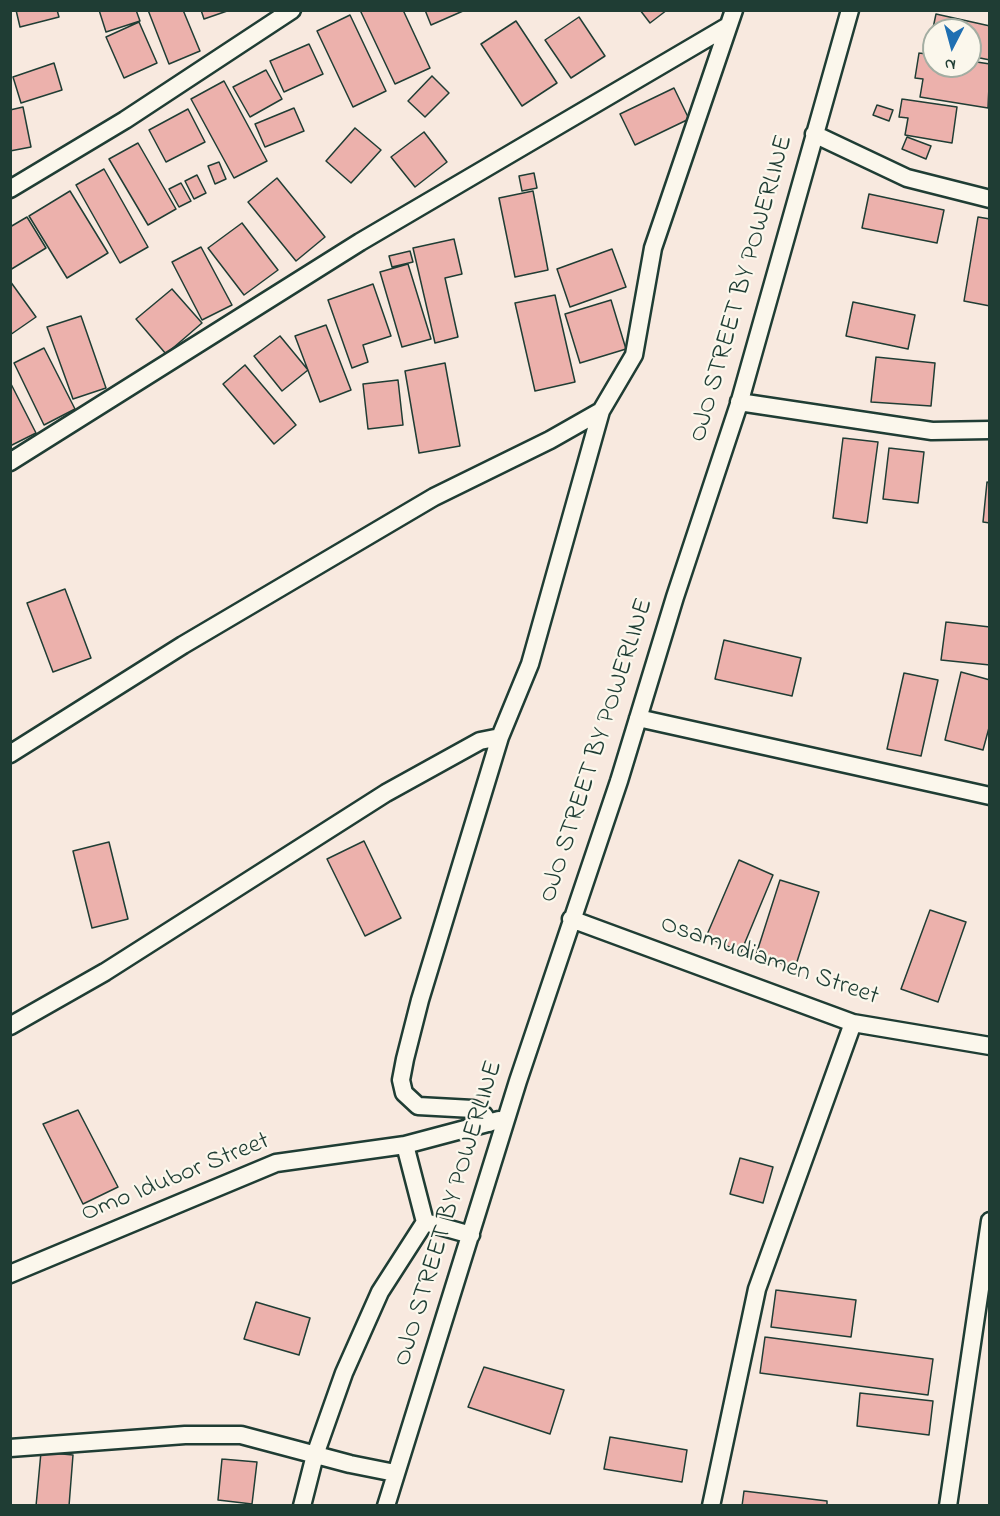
<!DOCTYPE html>
<html>
<head>
<meta charset="utf-8">
<style>
	body { margin:0 }
	#map { position:relative; width:1000px; height:1516px; overflow:hidden; background:#f8e9df; font-family:"Indie Flower",sans-serif }
	canvas { display:block }
	.frame { position:absolute; inset:0; border:12px solid #1f3d34; pointer-events:none }
	.north { position:absolute; left:922px; top:18px; width:60px; height:60px; box-sizing:border-box; background:#fbf7ec; border:2px solid #a3ada2; border-radius:50%; rotate:186deg; font-size:16px; font-weight:700; line-height:24px; text-align:center; color:#1f3d34 }
	.north::after { content:''; display:block; margin:auto; width:21px; height:27px; background:#1f6fb2; clip-path:polygon(50% 0,100% 100%,50% 72%,0 100%) }
</style>
</head>
<body>
<div id="map">
<canvas width="1000" height="1516"></canvas>
<div class="frame"></div>
<div class="north">N</div>
</div>
<script>
const c = document.querySelector('canvas').getContext('2d');
c.lineJoin = 'round';
function fill(path, color) { c.fillStyle = color; c.fill(path, 'evenodd'); }
const poly = rows => new Path2D(rows.map(r => 'M' + r).join(''));
function strokePath(path, color, width, dash) { c.strokeStyle = color; c.lineWidth = width; c.lineCap = dash ? 'butt' : 'round'; c.setLineDash(dash || []); c.stroke(path); }
function write(font, color, halo, rows, align = 'center') {
  c.font = font + ' "Indie Flower",sans-serif'; c.lineWidth = 4.5; c.setLineDash([]); c.textBaseline = 'middle'; c.strokeStyle = halo; c.fillStyle = color; for (const [text, x, y, turn = 0] of rows) {
    c.save(); c.translate(x, y); c.rotate((+turn || 0) * Math.PI / 180); c.textAlign = isNaN(turn) ? turn : align; if (halo) c.strokeText(text, 0, 0); c.fillText(text, 0, 0); c.restore();
  }
}
const building = poly([
	[16,10,57,10,59,17,20,27,16,10],
	[99,10,136,10,140,21,106,32,99,10],
	[148,10,183,10,200,51,169,64,148,10],
	[201,10,230,10,204,19,201,10],
	[360,10,403,10,430,68,395,84,360,10],
	[425,10,463,10,463,11,431,25,425,10],
	[640,10,667,10,650,23,640,10],
	[936,14,990,26,990,60,970,56,970,30,934,30,934,48,929,47,936,14],
	[350,15,386,91,353,107,317,31,350,15],
	[579,17,605,56,571,78,545,40,579,17],
	[516,21,557,83,522,106,481,44,516,21],
	[139,22,157,63,124,78,106,37,139,22],
	[309,44,323,74,284,92,270,61,309,44],
	[919,53,934,55,934,66,970,66,970,61,990,64,988,108,920,97,923,79,915,78,919,53],
	[54,63,62,90,21,103,13,77,54,63],
	[266,70,282,99,250,117,233,87,266,70],
	[432,76,449,93,425,117,408,101,432,76],
	[224,81,267,161,234,178,191,99,224,81],
	[674,88,689,119,635,145,620,114,674,88],
	[902,99,957,107,952,143,905,135,908,118,899,117,902,99],
	[877,105,893,110,889,121,873,115,877,105],
	[23,107,31,147,10,151,10,110,23,107],
	[294,108,304,131,265,147,255,124,294,108],
	[188,109,205,142,166,162,149,130,188,109],
	[355,128,381,150,351,183,326,161,355,128],
	[424,132,447,162,415,187,391,157,424,132],
	[907,137,931,146,926,159,902,149,907,137],
	[138,143,176,209,148,225,109,159,138,143],
	[219,162,226,179,215,184,208,166,219,162],
	[104,169,148,247,120,263,76,185,104,169],
	[534,173,537,188,522,191,519,176,534,173],
	[197,175,206,193,194,199,185,181,197,175],
	[277,178,325,237,296,261,248,202,277,178],
	[181,183,191,201,179,207,169,189,181,183],
	[70,191,108,253,67,278,29,216,70,191],
	[533,191,548,270,515,277,499,198,533,191],
	[869,194,944,210,937,243,862,228,869,194],
	[27,217,46,248,10,270,10,227,27,217],
	[978,217,990,219,990,306,964,301,978,217],
	[242,223,278,270,244,295,208,248,242,223],
	[454,239,462,274,445,278,458,337,435,343,413,248,454,239],
	[201,247,232,305,202,320,172,262,201,247],
	[612,249,626,287,570,307,557,269,612,249],
	[410,251,413,262,392,267,389,256,410,251],
	[408,264,431,339,402,347,380,272,408,264],
	[10,281,36,317,10,335,10,281],
	[373,284,391,336,363,345,368,362,352,368,328,300,373,284],
	[172,289,202,323,166,354,136,319,172,289],
	[555,295,575,382,535,391,515,303,555,295],
	[611,300,626,349,580,363,565,314,611,300],
	[853,302,915,315,908,349,846,336,853,302],
	[81,316,106,388,73,399,47,327,81,316],
	[326,325,351,390,320,402,295,336,326,325],
	[280,336,308,370,282,391,254,356,280,336],
	[44,348,75,409,44,425,14,363,44,348],
	[876,357,935,363,931,406,871,402,876,357],
	[445,363,460,446,419,453,405,371,445,363],
	[245,365,296,425,274,444,223,384,245,365],
	[398,380,403,425,368,429,363,384,398,380],
	[10,382,36,433,10,446,10,382],
	[843,438,878,442,867,523,833,518,843,438],
	[889,448,924,452,918,503,883,499,889,448],
	[987,482,990,483,990,523,983,522,987,482],
	[65,589,91,658,53,672,27,603,65,589],
	[946,622,990,627,990,665,941,660,946,622],
	[724,640,801,658,792,696,715,679,724,640],
	[961,672,990,680,990,724,983,750,945,740,961,672],
	[904,673,938,680,921,756,887,749,904,673],
	[364,841,401,918,365,936,327,859,364,841],
	[109,842,128,919,92,928,73,851,109,842],
	[739,860,773,875,741,952,706,937,739,860],
	[780,880,819,892,795,968,756,955,780,880],
	[930,910,966,922,938,1002,901,989,930,910],
	[78,1110,118,1187,83,1204,43,1124,78,1110],
	[740,1158,773,1167,763,1203,730,1194,740,1158],
	[776,1290,856,1300,851,1337,771,1327,776,1290],
	[256,1302,310,1318,299,1355,244,1339,256,1302],
	[765,1337,933,1359,928,1395,760,1373,765,1337],
	[484,1367,564,1390,550,1434,468,1407,484,1367],
	[860,1393,933,1401,929,1435,857,1426,860,1393],
	[610,1437,687,1450,682,1482,604,1469,610,1437],
	[41,1452,73,1455,69,1506,36,1506,41,1452],
	[222,1459,257,1462,252,1504,218,1500,222,1459],
	[744,1491,827,1501,827,1506,742,1506,744,1491]
]);
fill(building, '#ecb1ac');
strokePath(building, '#1f3d34', 1.5);
const street = poly([
	[814,134,907,178,990,199],
	[10,189,125,120,292,10],
	[739,402,932,431,990,430],
	[10,462,360,242,728,26],
	[638,718,990,796],
	[10,754,183,645,434,497,550,440,601,411],
	[571,919,853,1023,990,1046],
	[10,1026,105,972,386,793,480,741,500,737],
	[489,1123,484,1115,473,1109,418,1106,404,1093,401,1080,405,1059,420,1000,500,737,530,664,601,411,634,355,653,248,734,10],
	[425,1222,471,1235],
	[10,1274,276,1163,405,1145,499,1120],
	[10,1448,185,1435,241,1435,350,1464,395,1473],
	[302,1506,315,1455,344,1373,380,1292,425,1222,405,1145],
	[386,1506,518,1081,619,781,675,597,739,404,850,10],
	[711,1506,757,1289,853,1023],
	[948,1506,990,1221]
]);
strokePath(street, '#1f3d34', 21);
strokePath(street, '#fbf7ec', 16);
write('26px', '#1f3d34', '#fbf7ec', [
	["OJO STREET BY POWERLINE",743,289,-74],
	["OJO STREET BY POWERLINE",598,751,-72],
	["Osamudiamen Street",769,962,19],
	["Omo Idubor Street",176,1179,-22],
	["OJO STREET BY POWERLINE",450,1214,-73]
]);
</script>
</body>
</html>
